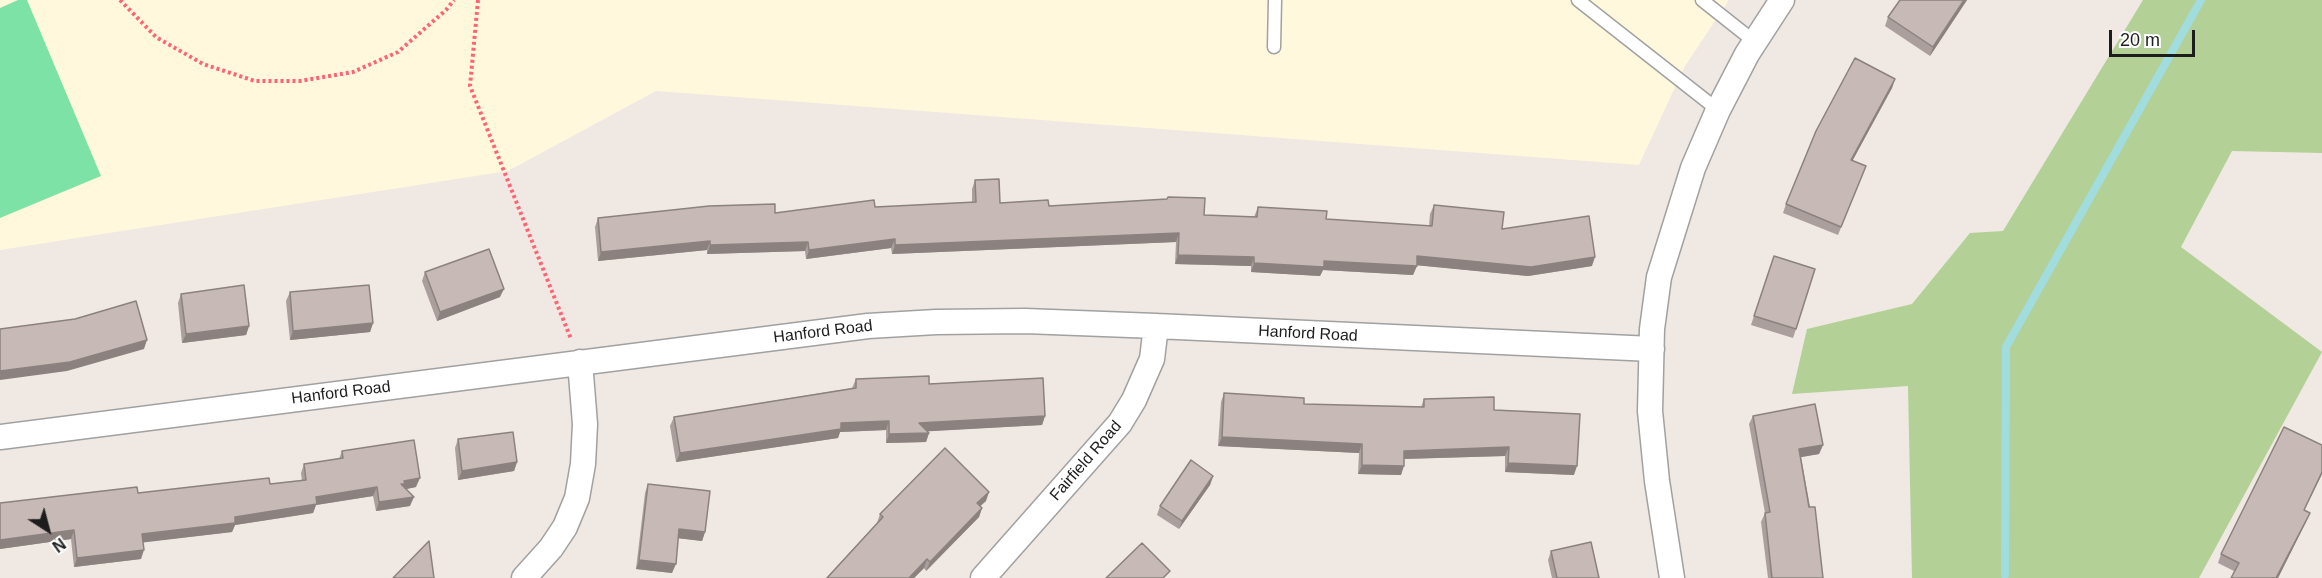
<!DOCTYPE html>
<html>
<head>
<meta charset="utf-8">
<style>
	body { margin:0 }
	#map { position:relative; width:2322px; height:578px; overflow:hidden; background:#efe8e3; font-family:Helvetica,sans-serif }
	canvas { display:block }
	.north { position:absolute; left:18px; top:500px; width:60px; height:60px; -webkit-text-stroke:4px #fff; paint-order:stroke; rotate:144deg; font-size:16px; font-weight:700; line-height:24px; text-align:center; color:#1d1d1d }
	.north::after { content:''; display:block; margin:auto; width:21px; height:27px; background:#1d1d1d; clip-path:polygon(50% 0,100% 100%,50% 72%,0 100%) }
	.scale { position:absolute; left:2109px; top:30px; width:86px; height:27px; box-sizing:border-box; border:3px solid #1d1d1d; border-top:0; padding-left:8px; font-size:18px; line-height:21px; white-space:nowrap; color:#1d1d1d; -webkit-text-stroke:4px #fff; paint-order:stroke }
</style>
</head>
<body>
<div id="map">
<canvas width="2322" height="578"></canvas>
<div class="north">N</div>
<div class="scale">20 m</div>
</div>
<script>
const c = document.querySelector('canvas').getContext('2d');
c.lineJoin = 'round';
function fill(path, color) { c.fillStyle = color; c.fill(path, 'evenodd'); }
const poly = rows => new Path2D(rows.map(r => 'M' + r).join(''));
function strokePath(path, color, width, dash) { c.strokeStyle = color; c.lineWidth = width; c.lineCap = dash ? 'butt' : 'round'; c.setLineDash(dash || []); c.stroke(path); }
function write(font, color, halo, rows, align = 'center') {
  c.font = font + ' Helvetica,sans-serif'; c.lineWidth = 5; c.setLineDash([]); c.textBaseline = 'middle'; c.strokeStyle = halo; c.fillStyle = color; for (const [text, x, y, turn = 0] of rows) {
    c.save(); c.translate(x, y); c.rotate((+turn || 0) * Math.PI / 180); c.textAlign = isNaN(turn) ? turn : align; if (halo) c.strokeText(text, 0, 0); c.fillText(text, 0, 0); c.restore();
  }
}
fill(poly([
	[0,0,1729,0,1685,66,1639,165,656,91,508,171,0,250]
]), '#fff8dc');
fill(poly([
	[2143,0,2322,0,2322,153,2232,151,2181,247,2322,352,2199,578,1912,578,1908,386,1792,394,1807,329,1912,304,1970,233,2003,231]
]), '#b3d096');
fill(poly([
	[18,0,27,0,101,176,0,218,0,8]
]), '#7de2a6');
strokePath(poly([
	[2005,575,2006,347,2201,0]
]), '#a1dddf', 8);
const lane = poly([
	[1578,0,1718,110],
	[1702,0,1755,42],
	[1274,47,1275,0]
]);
const street = poly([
	[0,437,868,326,936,322,1025,321,1156,326,1652,349],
	[524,578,551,548,565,527,577,498,583,464,585,424,580,362],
	[983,578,1120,423,1134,400,1152,359,1156,326],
	[1672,578,1657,481,1650,411,1652,329,1659,277,1693,168,1718,110,1747,54,1782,0]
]);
strokePath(lane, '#a1a1a1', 15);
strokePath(street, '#a1a1a1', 27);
strokePath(poly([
	[120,0,156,37,203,64,255,81,300,81,353,72,398,52,446,10,454,0],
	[478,0,470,86,571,339]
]), '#ff6474', 4, [3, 3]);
strokePath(lane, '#fff', 12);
strokePath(street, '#fff', 24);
fill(poly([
	[1967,0,1930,56,1885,26,1888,17],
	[1895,79,1892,88,1852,161,1866,166,1838,235,1783,213,1786,204],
	[975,180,1000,203,1049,206,1167,199,1168,197,1204,215,1254,217,1258,207,1326,219,1429,226,1430,214,1434,205,1502,229,1592,266,1528,276,1417,265,1413,275,1323,270,1320,276,1251,272,1251,266,1175,264,1176,242,892,254,891,248,806,259,805,251,707,254,707,250,598,261,595,227,598,218,775,213,972,202,972,189],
	[1771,264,1796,329,1793,338,1751,325],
	[425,272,500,297,437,321,422,281],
	[290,292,373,323,370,332,290,340,286,301],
	[181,294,249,326,246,335,182,343,178,303],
	[856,379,929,384,1045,416,1042,425,928,431,929,433,926,442,886,443,886,430,840,432,838,438,676,462,670,426,674,417,852,388],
	[1224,393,1304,404,1421,407,1424,399,1494,410,1574,475,1505,472,1505,456,1404,459,1401,475,1358,474,1359,453,1218,446,1221,402],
	[1753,416,1823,445,1819,454,1801,457,1823,578,1768,578,1761,522,1765,513,1749,424],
	[458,439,517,462,514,471,458,480,455,448],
	[342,451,416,487,406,489,410,506,376,511,373,496,316,505,313,513,235,525,232,532,143,542,141,559,74,567,71,539,0,549,0,503,270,484,302,481,301,473,304,464,339,459],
	[2322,474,2304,510,2310,513,2306,522,2278,578,2231,578,2234,571,2218,563,2221,554],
	[1213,476,1210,485,1179,529,1157,515,1160,506],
	[648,484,705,532,702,541,678,538,672,573,636,569,645,493],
	[986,501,980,506,982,508,979,517,926,571,924,568,914,578,826,578,877,523,880,514],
	[1551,551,1599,578,1552,578,1548,560]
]), '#ab9f9d');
fill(poly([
	[1964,0,1967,0,1930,56,1933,47],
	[1895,79,1892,88,1848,169,1851,160],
	[1179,233,1176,242,892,254,895,245],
	[895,239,891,248,806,259,809,250],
	[710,241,707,250,598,261,601,252],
	[808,242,805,251,707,254,710,245],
	[1178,255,1254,257,1251,266,1175,264],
	[1417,256,1595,257,1592,266,1528,276,1414,265],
	[1324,261,1417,266,1413,275,1323,270,1320,276,1251,272,1254,263],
	[504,289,500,297,437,321,440,312],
	[373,323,370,332,290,340,293,331],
	[249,326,246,335,182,343,186,334],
	[147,340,144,349,67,371,0,380,0,371],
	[1045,416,1042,425,916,432,919,423],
	[889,421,886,430,840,432,838,438,676,462,680,453,841,423],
	[929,433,926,442,886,443,889,434],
	[1222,437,1362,444,1359,453,1218,446],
	[1823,445,1819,454,1796,458,1799,449],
	[1509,447,1505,456,1401,459,1404,451],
	[517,462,514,471,458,480,462,471],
	[1508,463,1577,466,1574,475,1505,472],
	[1362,465,1404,466,1401,475,1358,474],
	[2322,472,2322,474,2300,519,2304,510],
	[1213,476,1210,485,1179,529,1182,521],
	[420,478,416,487,402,490,401,484,404,481],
	[377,487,373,496,316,505,313,513,235,525,232,532,139,543,142,534,235,517,316,497],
	[989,492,986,501,974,512,977,503],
	[414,497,410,506,376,511,379,502],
	[982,508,979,517,926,571,930,562],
	[2310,513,2306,522,2278,578,2276,578],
	[679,529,705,532,702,541,676,538],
	[74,530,71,539,0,549,0,540],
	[144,550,141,559,74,567,77,558],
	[927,559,924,568,914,578,909,578],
	[639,560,676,564,672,573,636,569]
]), '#8b827f');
const building = poly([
	[1900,0,1964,0,1933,47,1888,17,1900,0],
	[1855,58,1895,79,1851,160,1866,166,1841,227,1786,204,1816,131,1855,58],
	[999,179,1000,203,1048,200,1049,206,1167,199,1168,197,1205,198,1204,215,1257,217,1258,207,1327,211,1326,219,1432,226,1434,205,1504,212,1502,229,1589,216,1595,257,1531,267,1417,256,1417,266,1324,261,1324,267,1254,263,1254,257,1178,255,1179,233,895,245,895,239,809,250,808,242,710,245,710,241,601,252,598,218,709,206,775,204,775,213,874,200,875,207,976,202,975,180,999,179],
	[489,249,504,289,440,312,425,272,489,249],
	[1774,256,1815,269,1796,329,1754,316,1774,256],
	[244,285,249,326,186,334,181,294,244,285],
	[369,285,373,323,293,331,290,292,369,285],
	[136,301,147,340,70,362,0,371,0,329,75,319,136,301],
	[929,376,929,384,1043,378,1045,416,919,423,929,433,889,434,889,421,841,423,841,429,680,453,674,417,856,388,856,379,929,376],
	[1224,393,1304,398,1304,404,1424,407,1424,399,1494,397,1494,410,1580,414,1577,466,1508,463,1509,447,1404,451,1404,466,1362,465,1362,444,1222,437,1224,393],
	[1815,404,1823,445,1799,449,1809,507,1815,507,1823,578,1772,578,1765,513,1770,512,1753,416,1815,404],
	[2284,427,2322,445,2322,472,2304,510,2310,513,2276,578,2231,578,2239,563,2221,554,2284,427],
	[513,432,517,462,462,471,458,439,513,432],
	[414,440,420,478,404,481,405,484,401,484,414,497,379,502,377,487,316,497,317,504,235,517,235,523,142,534,144,550,77,558,74,530,0,540,0,503,137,487,138,493,269,478,270,484,306,480,304,464,343,458,342,451,414,440],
	[945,448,989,492,977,503,982,508,930,562,927,559,909,578,827,578,883,517,880,514,945,448],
	[1191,460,1213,476,1182,521,1160,506,1191,460],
	[648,484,710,491,705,532,679,529,676,564,639,560,648,484],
	[429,541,434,578,393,578,429,541],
	[1591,542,1599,578,1557,578,1551,551,1591,542],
	[1142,543,1170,571,1163,578,1106,578,1142,543]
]);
fill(building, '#c7b9b6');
strokePath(building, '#8b827f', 1.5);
write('16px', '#1d1d1d', '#fff', [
	["Hanford Road",823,332,-7],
	["Hanford Road",1308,334,3],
	["Hanford Road",341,393,-7],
	["Fairfield Road",1086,461,-49]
]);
</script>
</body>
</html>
